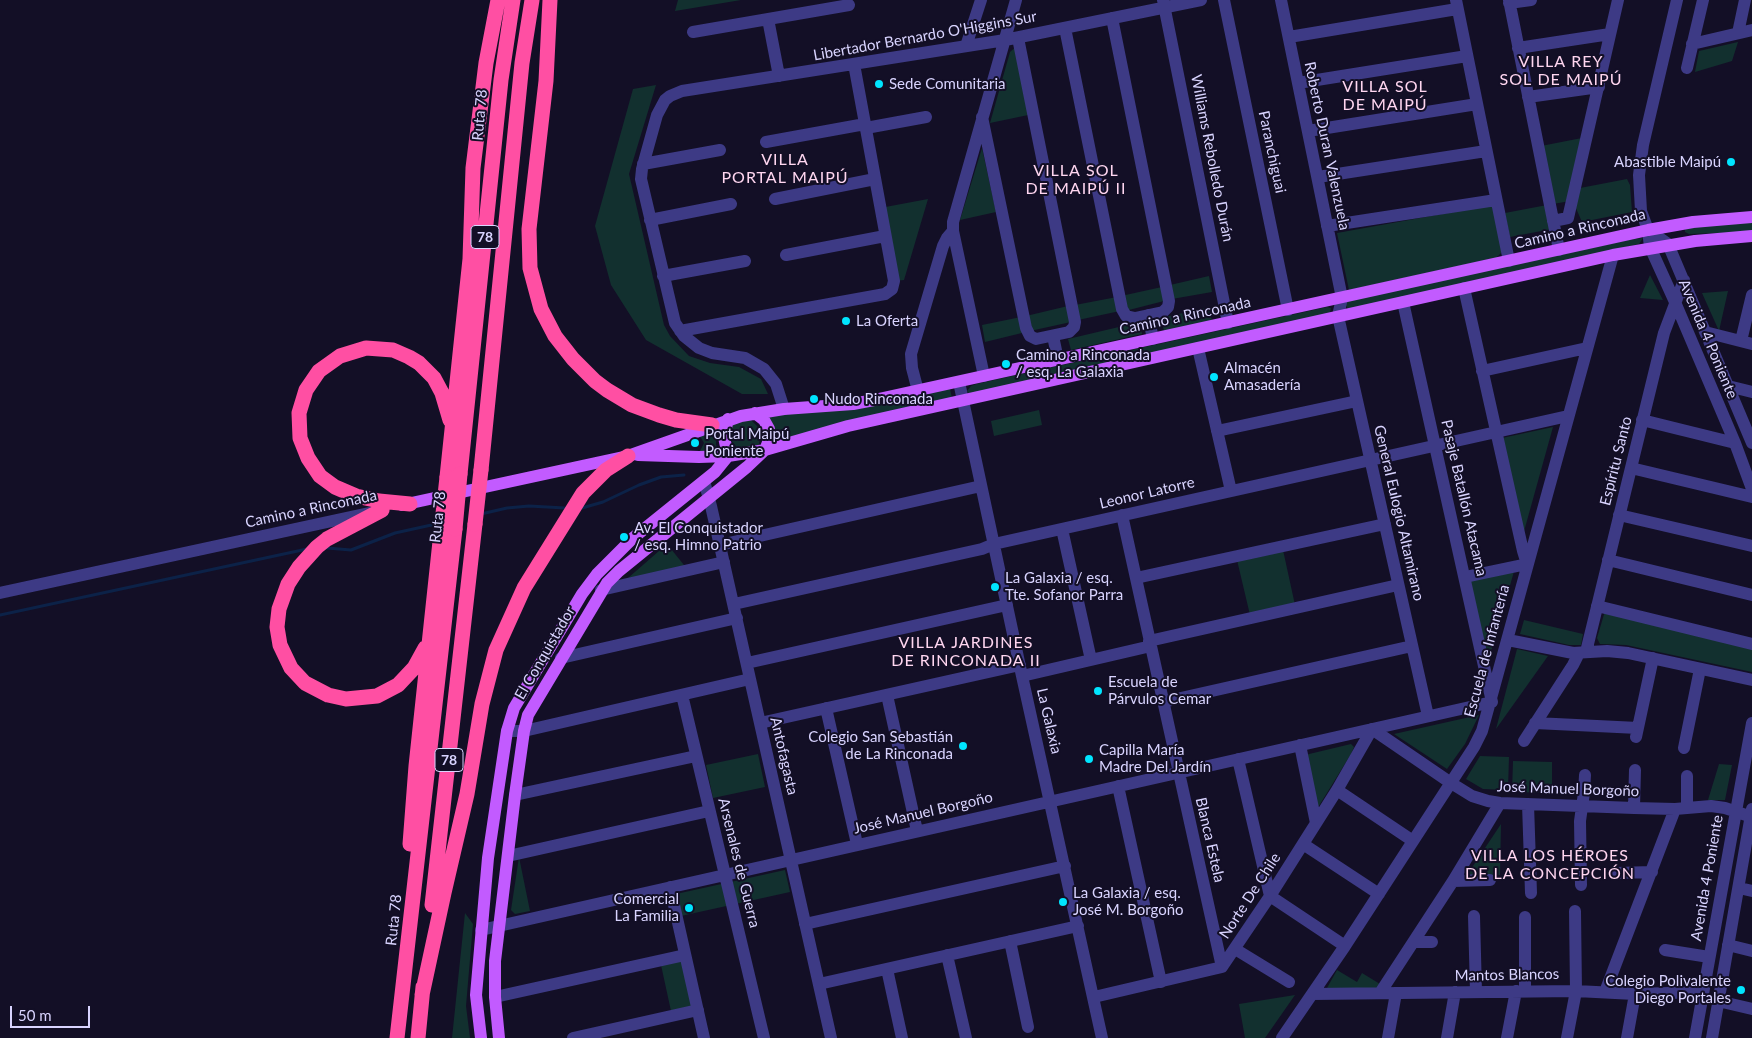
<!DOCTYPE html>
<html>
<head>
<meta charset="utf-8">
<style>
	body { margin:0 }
	#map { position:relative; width:1752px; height:1038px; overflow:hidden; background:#130f26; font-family:Lato,sans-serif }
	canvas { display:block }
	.scale { position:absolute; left:10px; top:1006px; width:80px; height:22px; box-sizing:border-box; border:2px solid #d9d4ff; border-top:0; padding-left:6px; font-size:15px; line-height:18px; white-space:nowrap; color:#d9d4ff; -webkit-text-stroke:4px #130f26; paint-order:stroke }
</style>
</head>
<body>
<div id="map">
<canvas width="1752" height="1038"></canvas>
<div class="scale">50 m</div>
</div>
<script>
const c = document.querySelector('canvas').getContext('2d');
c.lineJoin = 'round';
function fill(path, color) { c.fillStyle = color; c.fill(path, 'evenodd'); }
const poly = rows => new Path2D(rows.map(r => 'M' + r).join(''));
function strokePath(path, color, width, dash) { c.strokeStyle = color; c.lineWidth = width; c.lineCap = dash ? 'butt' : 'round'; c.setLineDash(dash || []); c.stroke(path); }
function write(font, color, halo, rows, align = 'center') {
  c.font = font + ' Lato,sans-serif'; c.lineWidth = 4; c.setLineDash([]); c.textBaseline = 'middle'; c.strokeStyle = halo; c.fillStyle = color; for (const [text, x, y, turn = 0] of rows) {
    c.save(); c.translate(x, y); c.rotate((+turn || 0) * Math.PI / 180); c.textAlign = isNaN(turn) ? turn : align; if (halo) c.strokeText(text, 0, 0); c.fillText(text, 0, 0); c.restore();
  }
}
fill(poly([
	[678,0,741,0,675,11],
	[1738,42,1732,61,1695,72,1699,51],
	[1019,44,1033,114,990,123,1010,52],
	[656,85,629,174,664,325,670,336,689,356,710,363,739,367,761,379,768,394,742,394,646,340,611,285,595,226,633,89],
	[1587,137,1570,201,1553,204,1541,146],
	[982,148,996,212,960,220],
	[1627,179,1630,185,1632,212,1582,222,1575,206,1580,188],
	[928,199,904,280,894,281,880,208],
	[1492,205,1502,246,1501,253,1496,258,1349,290,1337,233],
	[1547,205,1552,229,1510,237,1505,213],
	[1752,222,1752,232,1689,234,1685,232,1685,228],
	[1643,238,1639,244,1364,308,1348,309,1346,305,1347,301,1628,240],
	[1650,275,1663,300,1640,298],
	[1209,276,1212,292,1172,299,1170,285],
	[1162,287,1164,301,1125,311,1121,296],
	[1728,291,1719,331,1702,293],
	[1117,297,1120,311,1078,320,1075,305],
	[1068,306,1071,322,1030,331,1026,316],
	[1209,307,1212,321,1164,331,1161,318],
	[1327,307,1331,308,1330,313,970,395,967,391,971,386,976,384],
	[1021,317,1026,332,985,342,982,325],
	[1140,322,1142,334,1071,350,1068,339],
	[950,389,952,398,773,443,768,415],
	[1039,410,1042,425,994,436,991,421],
	[751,420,760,429,761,433,759,444,757,446,739,449,736,447,729,437,732,425,735,422],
	[1553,427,1523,535,1502,438],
	[717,430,716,444,718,451,700,451,704,443,701,438,697,435],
	[667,544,688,570,628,578],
	[1283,550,1295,605,1250,615,1237,560],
	[1515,568,1487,666,1469,578],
	[1605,611,1752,648,1752,672,1626,645,1600,644,1597,638],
	[1524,620,1583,634,1581,645,1569,645,1520,634],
	[1517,649,1548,656,1496,729],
	[1479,715,1465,744,1447,769,1394,734],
	[1351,744,1354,747,1351,754,1317,809,1305,755],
	[758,754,765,787,713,798,706,765],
	[1480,756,1509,757,1508,790,1483,789,1466,779],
	[1513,761,1552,762,1552,793,1512,792],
	[1719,764,1732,765,1725,800,1708,800],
	[1501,824,1500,875,1467,875],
	[519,857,530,911,515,914,511,910],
	[785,870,790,892,681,916,676,894],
	[465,913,473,924,466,1006,470,1038,452,1038],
	[682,960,693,1006,671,1011,661,965],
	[1337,970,1357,982,1362,973,1380,984,1377,989,1327,988],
	[1295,995,1265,1038,1245,1038,1239,1004]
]), '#12302f');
strokePath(poly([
	[582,508,603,502,639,485,661,477,684,475],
	[481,514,507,508,529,506,565,508],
	[327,548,351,550,395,533,436,524],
	[0,615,307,549]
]), '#0c2248', 3);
strokePath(poly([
	[1163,0,1228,323],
	[1224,0,1288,310],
	[1281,0,1342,298,1338,316,1428,716],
	[1456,0,1509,261],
	[1509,0,1559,250],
	[1677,0,1643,145,1639,175,1641,211,1648,230,1650,247,1675,302,1735,443,1752,489],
	[1509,3,1531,0],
	[768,19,779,76],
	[1065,28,1122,309,1126,316,1135,318,1163,312,1168,307,1169,301,1112,18],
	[693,32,849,5],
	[1738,33,1745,0],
	[1289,37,1457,9],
	[1692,44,1752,30],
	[966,46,981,0],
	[1518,48,1610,34],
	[1687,68,1703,0],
	[1298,83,1467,56],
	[1528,97,1599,87],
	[982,117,1026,328,1030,336,1036,339,1069,332,1074,327,1075,322,1018,38],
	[866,128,926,117],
	[1308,131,1477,104],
	[766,142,865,124],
	[643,164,720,150],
	[1318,177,1486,151],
	[775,199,875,179],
	[650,220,731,204],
	[1553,221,1568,218,1618,0],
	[1327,226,1496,200],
	[1648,230,1668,244,1752,443],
	[786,255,885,236],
	[663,276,745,261],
	[1464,288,1523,551,1527,564,1465,577],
	[1148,315,1153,339],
	[680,331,885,294,892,289,894,281,854,64],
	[1705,332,1752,344],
	[1053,336,1058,360],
	[1741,341,1752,295],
	[1198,348,1231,491],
	[1482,371,1587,348],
	[984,376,953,231,953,222,1016,0],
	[959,382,1022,676,1102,1038],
	[1728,386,1752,392],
	[918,391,912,368,911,354,943,246,947,238,953,231],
	[784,409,776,384,764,369,745,358,712,353,699,348,684,336,675,323,641,179,642,169,657,115,665,100,670,96,682,91,1005,40,1201,0],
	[1642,420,1735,443],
	[1217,431,1357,401],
	[1631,468,1752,497],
	[704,481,711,506,831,1038],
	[1122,515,1222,967],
	[1619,515,1752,546],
	[1062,529,1091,660],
	[720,545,981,486],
	[1608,560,1752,595],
	[1136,578,1385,524],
	[601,590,724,562],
	[0,593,369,513],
	[734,604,982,549,994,544,1568,416],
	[1597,606,1752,644],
	[1508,640,1573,653,1607,651,1628,653,1752,680],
	[1149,641,1398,585],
	[1586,652,1664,333,1684,280],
	[561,658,737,618],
	[747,663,1007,605],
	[1022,676,1151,646],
	[682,695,764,1038],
	[887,695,917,831],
	[1163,702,1412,646],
	[826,708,857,844],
	[760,723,1020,665],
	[1535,723,1638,728],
	[1372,729,1451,783,1472,796,1488,801,1500,803,1634,808,1675,809,1711,806,1725,808,1752,817],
	[507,731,524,731,750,679],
	[1636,737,1653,658],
	[1524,741,1573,665,1579,653],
	[1300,745,1316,823],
	[1684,748,1700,669],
	[1238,759,1270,896,1345,946],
	[1118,786,1161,982],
	[1337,790,1413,841],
	[515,795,696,756],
	[1528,804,1531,893],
	[1687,807,1687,776],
	[1634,808,1635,770],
	[1303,844,1379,894],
	[508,856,709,811],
	[1616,873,1652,872],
	[1453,881,1490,880],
	[1581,885,1580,821,1584,793,1585,775],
	[670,887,704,1038],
	[1739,888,1752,891],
	[1474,916,1476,992],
	[1525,917,1525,991],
	[805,924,1065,866],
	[481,930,1492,702,1403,302],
	[1010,941,1028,1027],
	[1414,942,1432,942],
	[1728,945,1752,951],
	[1235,949,1289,982],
	[1665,950,1709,957],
	[947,955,966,1038],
	[887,969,902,1038],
	[819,984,1078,926],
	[1605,992,1675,809],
	[1380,993,1453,881,1500,803],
	[1312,994,1576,991,1635,994,1703,992],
	[495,997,685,955],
	[1094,997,1222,967,1270,896,1337,790,1372,729],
	[1718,1001,1752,1009],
	[573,1038,698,1010],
	[1282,1038,1345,946,1474,747,1482,731,1613,255],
	[1388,1038,1396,993],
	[1447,1038,1455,992],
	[1507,1038,1516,991],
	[1567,1038,1576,991,1575,911],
	[1627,1038,1635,994],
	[1695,1038,1752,723],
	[1712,1038,1752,809]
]), '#3d3a85', 12);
strokePath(poly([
	[728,419,724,437,728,456],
	[638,455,699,457,728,456,765,450,848,426,1613,255,1695,241,1752,236],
	[402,505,628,456,741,416,784,409,853,404,874,400,1648,230,1693,222,1752,217],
	[481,1038,476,995,488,858,507,731,514,708,582,594,597,574,633,538,715,472,728,456],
	[499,1038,495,997,495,961,515,795,524,731,528,715,607,583,619,571,747,467,765,450,769,440,769,429,764,420,755,413]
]), '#c25bff', 12);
strokePath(poly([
	[550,0,546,81,529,229,530,268,541,309,555,336,573,359,595,381,607,390,632,405,659,415,676,420,712,425],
	[481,470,522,63,532,0],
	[460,474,501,80,513,0],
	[447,477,470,259,473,168,486,63,498,0],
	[410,504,379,501,356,496,335,487,320,476,308,458,300,438,299,413,306,390,319,371,340,356,366,348,393,350,409,357,419,363,434,378,442,393,450,420],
	[382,510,327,539,317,547,299,567,288,584,279,609,277,627,280,645,291,668,305,683,328,695,346,699,377,696,398,685,414,668,425,648],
	[410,844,416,766,441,532],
	[432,905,475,524],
	[422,995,444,893,467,794,482,704,496,650,524,588,583,493,606,470,628,456],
	[397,1038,455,529],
	[418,1038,423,987]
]), '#ff4fa3', 15);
strokePath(poly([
	[475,524,481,470],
	[455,529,460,474],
	[441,532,447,477]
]), '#ff4fa3', 15);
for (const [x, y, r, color] of [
	[879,84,5,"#00e5ff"],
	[1731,162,5,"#00e5ff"],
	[846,321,5,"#00e5ff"],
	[1006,364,5,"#00e5ff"],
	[1214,377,5,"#00e5ff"],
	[814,399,5,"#00e5ff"],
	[695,443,5,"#00e5ff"],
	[624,537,5,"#00e5ff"],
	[995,587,5,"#00e5ff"],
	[1098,691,5,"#00e5ff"],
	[963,746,5,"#00e5ff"],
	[1089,759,5,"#00e5ff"],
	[1063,902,5,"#00e5ff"],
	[689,908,5,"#00e5ff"],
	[1741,990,5,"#00e5ff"]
]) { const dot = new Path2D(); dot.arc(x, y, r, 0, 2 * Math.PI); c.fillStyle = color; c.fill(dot); strokePath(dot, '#130f26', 2); }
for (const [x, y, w] of [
	[485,237,28],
	[449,760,28]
]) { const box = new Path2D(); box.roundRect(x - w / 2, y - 11.5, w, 23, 4); c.fillStyle = '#130f26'; c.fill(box); strokePath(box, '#d9d4ff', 1); }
write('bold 14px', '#d9d4ff', null, [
	["78",485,237],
	["78",449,760]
]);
write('15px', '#d9d4ff', '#130f26', [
	["Libertador Bernardo O'Higgins Sur",925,36,-10],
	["Ruta 78",480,115,-85],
	["Roberto Duran Valenzuela",1327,146,78],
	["Paranchiguai",1272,152,78],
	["Williams Rebolledo Durán",1212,158,79],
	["Camino a Rinconada",1580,229,-13],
	["Camino a Rinconada",1185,316,-12],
	["Avenida 4 Poniente",1708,339,67],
	["Espíritu Santo",1616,461,-76],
	["Leonor Latorre",1147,493,-13],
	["Pasaje Batallón Atacama",1464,498,77],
	["Camino a Rinconada",311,509,-12],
	["General Eulogio Altamirano",1399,513,77],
	["Ruta 78",438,517,-84],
	["Escuela de Infantería",1487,651,-75],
	["El Conquistador",545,653,-60],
	["La Galaxia",1049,721,77],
	["Antofagasta",784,756,77],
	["José Manuel Borgoño",1568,789,2],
	["José Manuel Borgoño",923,813,-13],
	["Blanca Estela",1210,840,77],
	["Arsenales de Guerra",739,863,76],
	["Avenida 4 Poniente",1707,878,-80],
	["Norte De Chile",1250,896,-57],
	["Ruta 78",394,920,-84],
	["Mantos Blancos",1507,975,-1]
]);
write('15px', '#d9d4ff', '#130f26', [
	["Sede Comunitaria",889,84],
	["Abastible Maipú",1721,162,"right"],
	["La Oferta",856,321],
	["Camino a Rinconada",1016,355],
	["/ esq. La Galaxia",1016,372],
	["Almacén",1224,368],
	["Amasadería",1224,385],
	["Nudo Rinconada",824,399],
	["Portal Maipú",705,434],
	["Poniente",705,451],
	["Av. El Conquistador",634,528],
	["/ esq. Himno Patrio",634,545],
	["La Galaxia / esq.",1005,578],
	["Tte. Sofanor Parra",1005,595],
	["Escuela de",1108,682],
	["Párvulos Cemar",1108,699],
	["Colegio San Sebastián",953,737,"right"],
	["de La Rinconada",953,754,"right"],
	["Capilla María",1099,750],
	["Madre Del Jardín",1099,767],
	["La Galaxia / esq.",1073,893],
	["José M. Borgoño",1073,910],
	["Comercial",679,899,"right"],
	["La Familia",679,916,"right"],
	["Colegio Polivalente",1731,981,"right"],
	["Diego Portales",1731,998,"right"]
], 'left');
c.letterSpacing = '1px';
write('16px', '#ffd6f0', '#130f26', [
	["VILLA REY",1561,62],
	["SOL DE MAIPÚ",1561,80],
	["VILLA SOL",1385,87],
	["DE MAIPÚ",1385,105],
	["VILLA",785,160],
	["PORTAL MAIPÚ",785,178],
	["VILLA SOL",1076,171],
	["DE MAIPÚ II",1076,189],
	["VILLA JARDINES",966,643],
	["DE RINCONADA II",966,661],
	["VILLA LOS HÉROES",1550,856],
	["DE LA CONCEPCIÓN",1550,874]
]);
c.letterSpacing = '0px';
</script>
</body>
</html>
